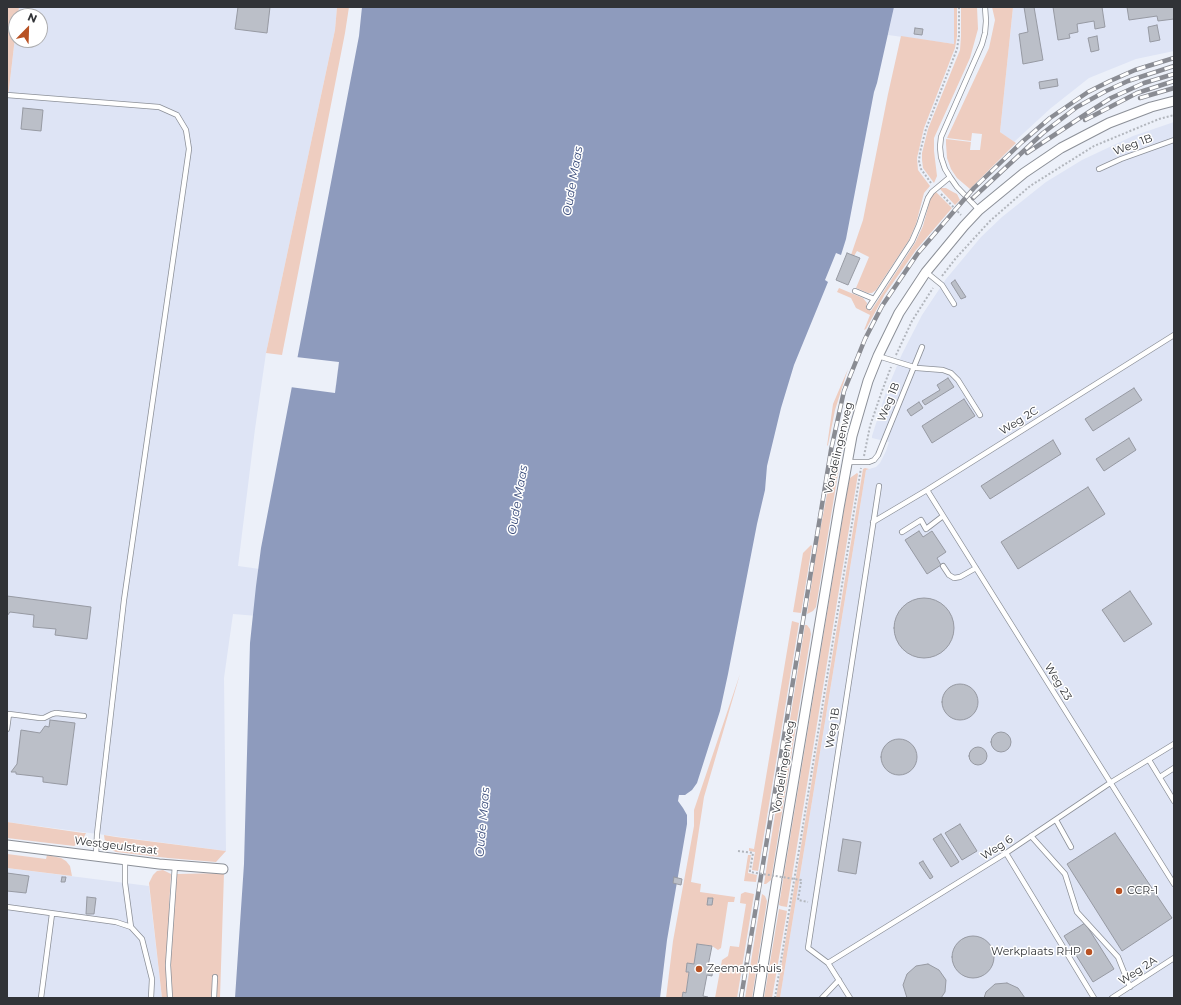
<!DOCTYPE html>
<html>
<head>
<meta charset="utf-8">
<style>
	body { margin:0 }
	#map { position:relative; width:1181px; height:1005px; overflow:hidden; background:#ecf0f9; font-family:Montserrat,sans-serif }
	canvas { display:block }
	.frame { position:absolute; inset:0; border:8px solid #313337; pointer-events:none }
	.north { position:absolute; left:8px; top:8px; width:40px; height:40px; box-sizing:border-box; background:#fff; border:1px solid #adadaf; border-radius:50%; rotate:23deg; font-size:11px; font-weight:700; line-height:16px; text-align:center; color:#313337 }
	.north::after { content:''; display:block; margin:auto; width:14px; height:18px; background:#b85224; clip-path:polygon(50% 0,100% 100%,50% 72%,0 100%) }
</style>
</head>
<body>
<div id="map">
<canvas width="1181" height="1005"></canvas>
<div class="frame"></div>
<div class="north">N</div>
</div>
<script>
const c = document.querySelector('canvas').getContext('2d');
c.lineJoin = 'round';
function fill(path, color) { c.fillStyle = color; c.fill(path, 'evenodd'); }
const poly = rows => new Path2D(rows.map(r => 'M' + r).join(''));
function strokePath(path, color, width, dash) { c.strokeStyle = color; c.lineWidth = width; c.lineCap = dash ? 'butt' : 'round'; c.setLineDash(dash || []); c.stroke(path); }
function write(font, color, halo, rows, align = 'center') {
  c.font = font + ' Montserrat,sans-serif'; c.lineWidth = 3; c.setLineDash([]); c.textBaseline = 'middle'; c.strokeStyle = halo; c.fillStyle = color; for (const [text, x, y, turn = 0] of rows) {
    c.save(); c.translate(x, y); c.rotate((+turn || 0) * Math.PI / 180); c.textAlign = isNaN(turn) ? turn : align; if (halo) c.strokeText(text, 0, 0); c.fillText(text, 0, 0); c.restore();
  }
}
fill(poly([
	[19,7,337,7,335,30,266,353,255,429,238,566,311,576,306,620,233,614,224,678,226,851,7,822,7,106,16,29,16,40,40,40,40,16,18,16],
	[894,7,954,7,954,44,888,35],
	[1013,7,1174,7,1174,51,1136,59,1089,78,1051,108,1014,142,1000,132],
	[1174,122,1174,998,780,998,866,470,876,467,880,463,886,451,889,442,872,438,872,436,886,392,902,354,922,315,946,279,981,237,1002,217,1046,182,1082,160,1133,136],
	[7,868,149,886,162,998,7,998]
]), '#dee4f5');
fill(poly([
	[7,7,19,7,18,16,16,16,16,29,7,106],
	[337,7,349,7,345,33,282,355,266,353,335,30],
	[954,7,957,7,957,36,955,48,924,128,917,158,918,170,930,186,924,193,916,224,909,240,876,290,872,293,868,293,856,288,869,257,857,251,854,256,851,255,863,220,888,94,901,36,954,44],
	[961,7,977,7,978,29,970,58,934,138,934,151,937,176,934,183,923,168,922,160,922,153,928,129,960,50,961,36],
	[992,7,1013,7,1000,132,1016,143,970,189,957,178,951,169,947,158,946,144,946,139,971,142,970,150,980,150,982,134,972,133,971,141,947,138,989,48,995,20],
	[939,188,946,188,953,192,957,194,960,200,955,205],
	[935,191,952,208,916,250,885,294,866,329,864,330,870,315,856,308,851,298,837,292,839,288,863,298,867,303,866,308,871,311,915,243,923,226,930,200],
	[848,369,835,410,828,445,827,446,833,404],
	[840,461,816,607,813,611,807,614,817,547,832,467],
	[865,468,869,469,866,470,780,998,776,998,863,469],
	[857,473,858,474,787,907,781,906,779,905,849,480,850,478],
	[811,545,812,546,801,613,793,612,803,553],
	[792,621,799,623,758,871,752,870,755,852,749,851,749,848,754,849],
	[805,625,807,625,810,629,811,634,771,880,766,884,764,884],
	[740,674,704,797,691,882,701,884,700,892,735,897,734,902,728,902,721,948,718,950,712,946,697,944,694,964,689,972,686,993,683,993,682,998,666,998,673,941,694,826,694,810],
	[7,822,83,833,86,833,82,841,74,846,7,838],
	[104,835,116,837,226,851,216,862,168,858,116,852,112,850,105,842],
	[7,854,46,859,47,855,61,858,66,861,70,866,72,876,7,868],
	[748,855,751,855,748,873,757,875,756,882,744,881],
	[163,870,171,874,169,908,169,947,177,874,224,873,220,998,162,998,149,883,153,875,157,871],
	[745,892,754,894,737,998,715,998,722,960,728,956,730,946,739,947,746,904,740,903,741,894],
	[762,894,765,896,767,901,752,998,745,998],
	[779,909,787,911,772,998,764,998]
]), '#eecdc0');
fill(poly([
	[362,7,894,7,877,83,874,92,846,239,841,255,836,253,825,280,828,282,794,365,781,408,767,466,765,490,757,524,728,674,720,711,697,783,692,790,685,795,679,795,678,801,683,808,687,815,687,824,667,940,660,998,235,998,244,864,250,643,256,586,261,548,359,36]
]), '#8e9bbd');
fill(poly([
	[296,357,339,362,335,393,290,387]
]), '#ecf0f9');
const building = poly([
	[238,7,270,7,267,33,235,29,238,7],
	[1024,7,1034,7,1043,60,1023,64,1019,34,1028,32,1024,7],
	[1053,7,1102,7,1105,27,1095,29,1094,21,1077,24,1078,32,1069,34,1070,38,1058,40,1053,7],
	[1127,7,1174,7,1174,19,1158,21,1157,16,1129,20,1127,7],
	[1157,25,1160,40,1150,42,1148,27,1157,25],
	[915,28,923,29,922,35,914,34,915,28],
	[1097,36,1099,50,1091,52,1088,38,1097,36],
	[1057,79,1058,86,1040,89,1039,82,1057,79],
	[23,108,43,110,41,131,21,129,23,108],
	[847,253,860,258,848,285,836,280,847,253],
	[955,280,966,297,961,299,951,283,955,280],
	[948,378,954,387,925,405,922,401,940,390,937,385,948,378],
	[1134,388,1142,400,1093,431,1085,419,1134,388],
	[964,399,975,416,932,443,922,426,964,399],
	[919,402,923,408,911,416,907,410,919,402],
	[1129,438,1136,450,1104,471,1096,459,1129,438],
	[1053,440,1061,454,990,499,981,486,1053,440],
	[1088,487,1105,514,1018,569,1001,542,1088,487],
	[919,531,923,537,932,531,946,552,937,558,941,565,927,574,905,540,919,531],
	[1130,591,1152,624,1124,642,1102,610,1130,591],
	[7,596,91,607,87,639,55,635,56,629,33,627,34,615,10,612,7,616,7,596],
	'894 628a30 30 0 1 1 60 0a30 30 0 1 1-60 0Z',
	'942 702a18 18 0 1 1 36 0a18 18 0 1 1-36 0Z',
	[50,720,75,723,67,785,43,782,43,777,16,774,16,772,11,772,17,764,21,730,40,733,45,726,49,727,50,720],
	'991 742a10 10 0 1 1 20 0a10 10 0 1 1-20 0Z',
	'881 757a18 18 0 1 1 36 0a18 18 0 1 1-36 0Z',
	'969 756a9 9 0 1 1 18 0a9 9 0 1 1-18 0Z',
	[960,824,977,851,962,860,945,833,960,824],
	[1115,833,1172,918,1122,951,1067,864,1115,833],
	[941,834,959,862,951,867,933,839,941,834],
	[843,839,861,842,856,874,838,871,843,839],
	[923,861,933,877,930,879,919,863,923,861],
	[7,873,29,876,26,893,7,891,7,873],
	[62,877,66,877,65,882,61,882,62,877],
	[674,877,682,879,681,885,673,883,674,877],
	[87,897,96,898,94,914,86,914,87,897],
	[708,898,713,898,712,905,707,905,708,898],
	[1085,923,1114,969,1093,982,1064,936,1085,923],
	'952 957a21 21 0 1 1 42 0a21 21 0 1 1-42 0Z',
	[697,944,712,946,708,966,713,967,712,976,707,975,703,996,708,997,708,998,682,998,683,992,686,993,689,972,686,972,687,963,694,964,697,944],
	[928,964,939,970,946,980,945,992,941,998,907,998,903,985,907,974,916,966,928,964],
	[1007,983,1018,988,1025,998,984,998,986,992,995,984,1007,983]
]);
fill(building, '#bbbfc8');
strokePath(building, '#979aa3', 1);
const lane = poly([
	[7,95,159,107,177,115,186,130,189,149,124,600,97,834,96,856],
	[1099,169,1121,159,1174,140],
	[950,177,957,187,979,210],
	[926,272,942,285,954,304],
	[855,291,874,299],
	[869,307,912,241,919,225,928,198,932,192,950,177,945,169,941,157,940,147,941,137,982,44,985,33,986,21,985,7],
	[878,356,917,368,943,370,951,373,958,380,980,415],
	[847,462,869,462,874,460,878,455,922,347],
	[927,490,1174,884],
	[873,522,927,490,1174,335],
	[902,532,921,520,926,529,943,516],
	[943,566,949,575,954,578,960,577,976,568],
	[7,729,9,714,40,718,44,718,52,714,56,713,84,716],
	[1149,760,1174,801],
	[1160,777,1174,768],
	[1056,820,1071,847],
	[1031,836,1065,874,1077,912,1118,957,1130,987],
	[1006,853,1094,998],
	[125,860,125,883,131,927],
	[7,907,116,922,131,927,142,939,152,979,151,998],
	[828,963,1006,853,1110,783,1174,744],
	[41,998,52,914],
	[170,998,168,965,175,865],
	[214,998,215,977],
	[822,998,839,980],
	[850,998,828,963,808,948,879,486],
	[1112,998,1174,958]
]);
const street = poly([
	[7,845,159,864,223,869],
	[778,875,839,508,852,436,868,381,878,356,899,313,926,272,964,226,979,210,1024,173,1061,148,1109,123,1151,107,1174,101],
	[758,998,777,879]
]);
strokePath(lane, '#8c9098', 6);
strokePath(street, '#8c9098', 11);
strokePath(poly([
	[931,183,921,169,919,161,920,152,926,129,957,49,959,36,959,7],
	[941,194,961,215],
	[942,276,956,258,990,221,1030,186,1094,146,1159,119,1174,115],
	[896,355,912,321,933,288],
	[864,456,870,426,882,391,891,367],
	[738,851,753,853,750,870],
	[801,882,798,900,808,902],
	[775,998,861,468]
]), '#b2b6bd', 2, [2, 2]);
strokePath(lane, '#fff', 4.5);
strokePath(street, '#fff', 9);
const rail = poly([
	[1140,98,1174,88],
	[1085,120,1137,93,1174,81],
	[1027,153,1089,112,1111,98,1144,83,1174,74],
	[973,198,1043,133,1077,107,1106,91,1128,81,1174,66],
	[741,998,831,450,844,391,865,339,882,306,918,253,974,188,1022,142,1050,118,1088,92,1110,81,1135,70,1174,58]
]);
strokePath(rail, '#8a8c93', 4.5);
strokePath(rail, '#fff', 3, [9]);
strokePath(poly([
	[750,870,750,872,801,880,801,882]
]), '#b2b6bd', 2, [2, 2]);
for (const [x, y, r, color] of [
	[1119,891,4,"#b85224"],
	[1089,952,4,"#b85224"],
	[699,969,4,"#b85224"]
]) { const dot = new Path2D(); dot.arc(x, y, r, 0, 2 * Math.PI); c.fillStyle = color; c.fill(dot); strokePath(dot, '#fff', 1.5); }
write('11px', '#313337', '#fff', [
	["Weg 1B",1133,145,-21],
	["Weg 1B",889,402,-68],
	["Weg 2C",1019,421,-32],
	["Vondelingenweg",839,448,-77],
	["Weg 23",1058,682,58],
	["Weg 1B",833,728,-81],
	["Vondelingenweg",784,767,-81],
	["Westgeulstraat",116,846,7],
	["Weg 6",997,848,-33],
	["Weg 2A",1138,971,-33]
]);
write('11px', '#313337', '#fff', [
	["CCR-1",1127,891],
	["Werkplaats RHP",1081,952,"right"],
	["Zeemanshuis",707,969]
], 'left');
write('italic 12px', '#3c4e7d', '#fff', [
	["Oude Maas",573,181,-80],
	["Oude Maas",518,500,-80],
	["Oude Maas",483,822,-85]
]);
</script>
</body>
</html>
